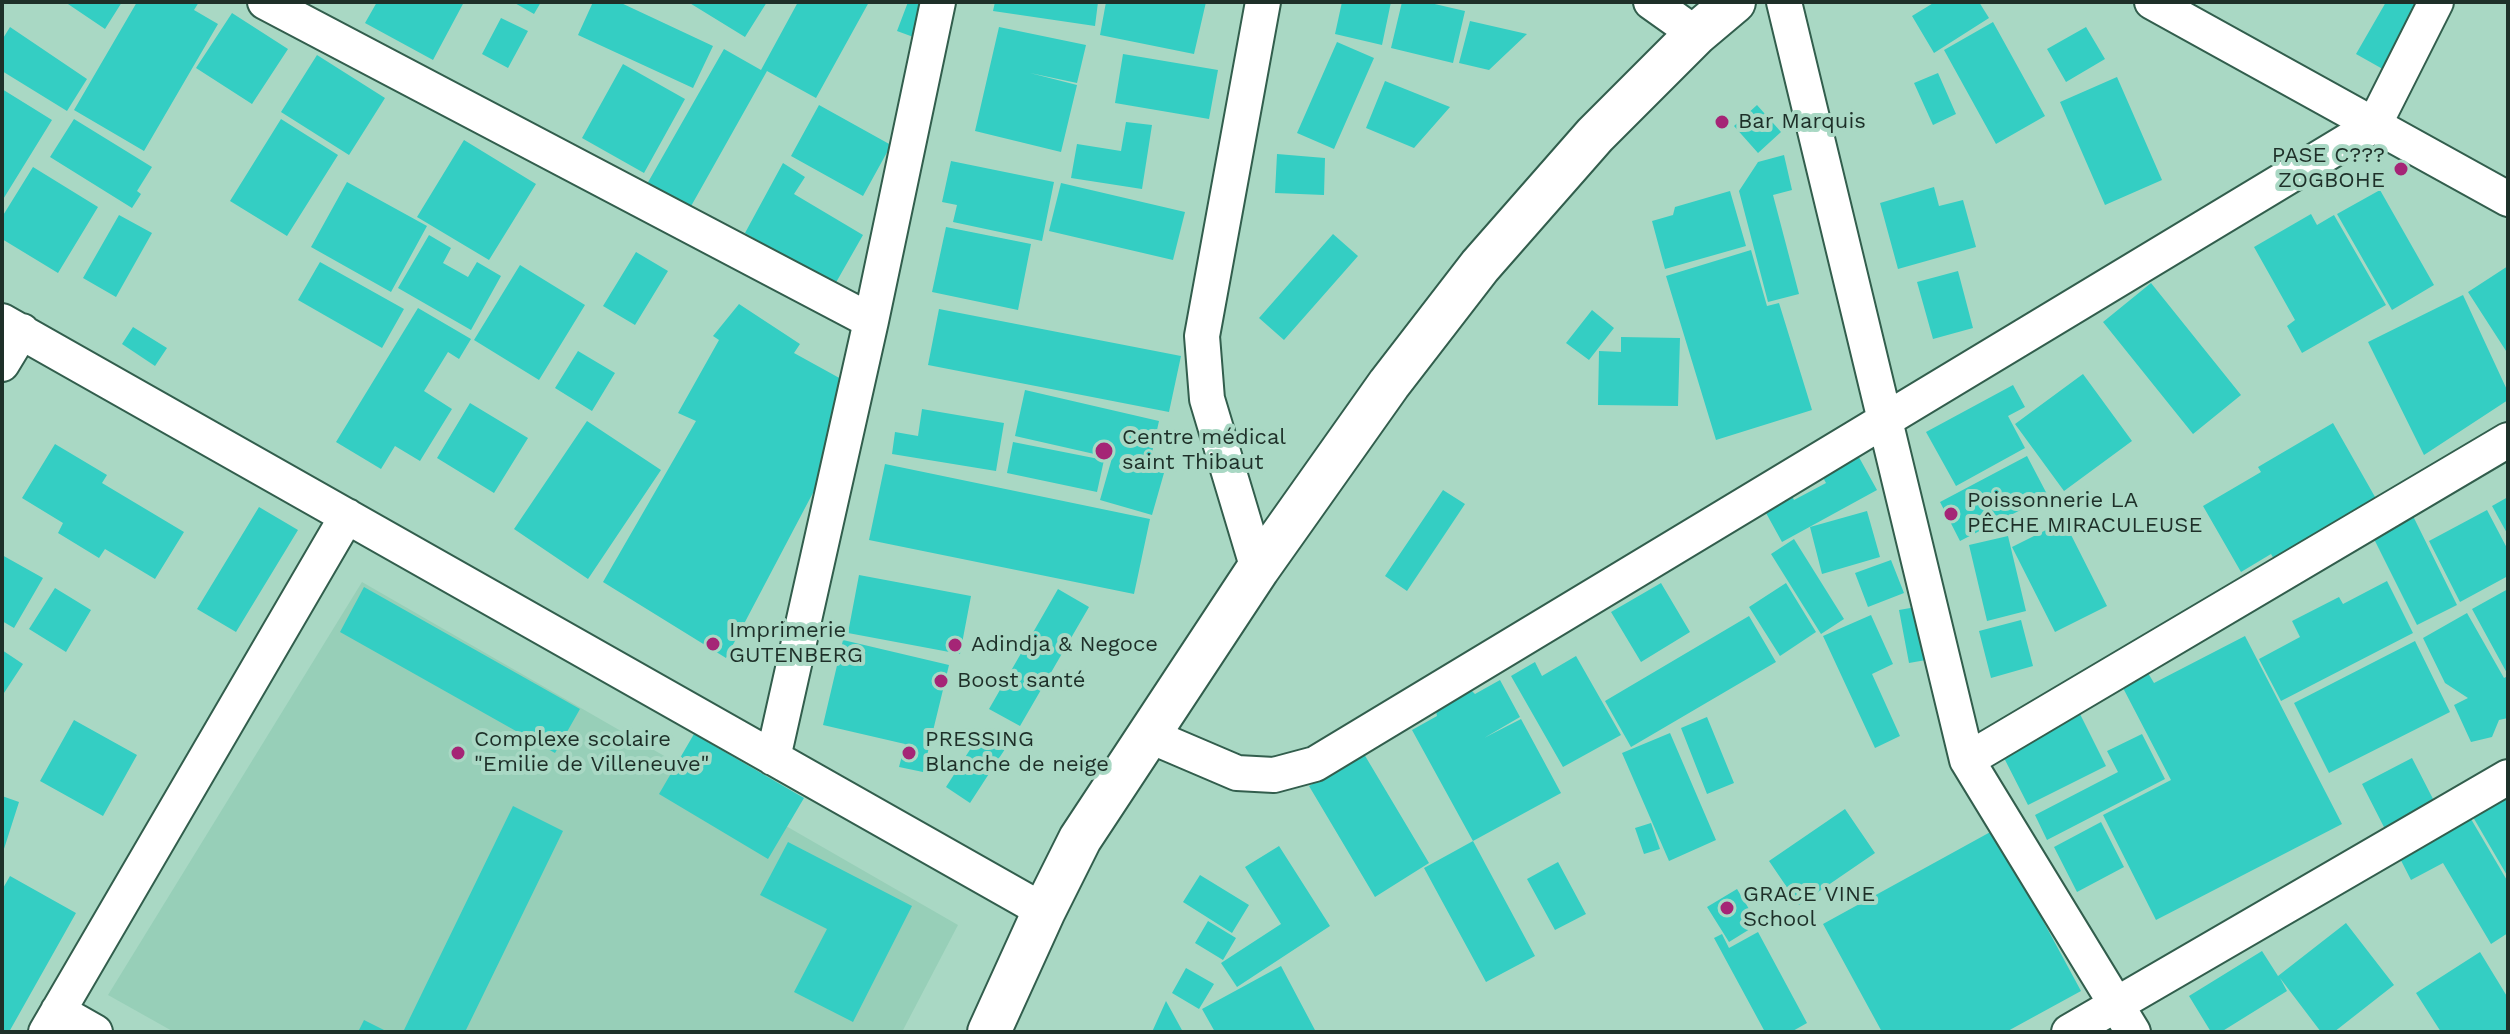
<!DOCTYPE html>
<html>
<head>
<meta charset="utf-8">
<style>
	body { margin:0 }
	#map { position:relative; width:2510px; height:1034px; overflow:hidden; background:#a9d8c4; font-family:"Work Sans",sans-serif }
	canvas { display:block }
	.frame { position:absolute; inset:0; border:4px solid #1e3029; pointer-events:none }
</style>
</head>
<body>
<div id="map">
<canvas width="2510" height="1034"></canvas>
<div class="frame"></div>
</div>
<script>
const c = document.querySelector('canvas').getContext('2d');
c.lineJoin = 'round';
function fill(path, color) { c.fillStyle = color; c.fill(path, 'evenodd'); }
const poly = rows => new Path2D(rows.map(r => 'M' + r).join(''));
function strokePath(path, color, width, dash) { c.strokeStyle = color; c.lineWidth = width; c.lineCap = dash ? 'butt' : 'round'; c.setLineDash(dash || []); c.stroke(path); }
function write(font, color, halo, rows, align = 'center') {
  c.font = font + ' "Work Sans",sans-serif'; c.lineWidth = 8; c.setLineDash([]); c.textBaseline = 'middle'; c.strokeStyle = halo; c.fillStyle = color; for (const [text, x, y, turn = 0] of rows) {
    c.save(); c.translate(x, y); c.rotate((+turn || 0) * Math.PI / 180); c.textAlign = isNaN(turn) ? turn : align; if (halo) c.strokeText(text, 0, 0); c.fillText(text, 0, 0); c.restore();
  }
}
fill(poly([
	[362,582,958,925,902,1032,174,1032,108,995]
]), '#97cfb8');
fill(poly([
	[65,2,122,2,105,29],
	[137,2,199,2,194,10,218,24,144,151,74,110],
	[377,2,464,2,433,60,365,23],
	[513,2,541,2,534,14],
	[593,2,619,2,713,46,693,88,578,35],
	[688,2,767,2,745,37],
	[798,2,869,2,816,98,767,71,690,208,647,184,724,49,761,70],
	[908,2,936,2,927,42,897,31],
	[995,2,1098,2,1095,26,993,11],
	[1106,2,1206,2,1194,54,1100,35],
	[1342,2,1391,2,1382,45,1335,34],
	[1402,2,1426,2,1465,11,1453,63,1391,48],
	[1935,2,1979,2,1989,18,1934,53,1912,16],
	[2386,2,2419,2,2388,72,2356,54],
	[232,13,288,49,252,104,196,68],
	[501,18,528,31,508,68,482,54],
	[1470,21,1527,34,1489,70,1459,63],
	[1993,22,2045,116,1996,144,1944,50],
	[10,27,87,79,67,111,2,71,2,40],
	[999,27,1086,45,1077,83,1030,73,1077,85,1061,152,975,131],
	[2086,27,2105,59,2066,82,2047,49],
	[1337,42,1374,58,1334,149,1297,133],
	[1123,54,1218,70,1209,119,1115,103],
	[317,55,385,98,349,155,281,112],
	[623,64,685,99,644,173,582,138],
	[1938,73,1956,114,1933,125,1914,83],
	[2117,77,2162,180,2105,205,2060,102],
	[1385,81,1450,107,1414,148,1366,128],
	[2,89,52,120,2,201],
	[819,105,891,145,863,196,791,156],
	[1757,105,1781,132,1758,153,1734,126],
	[74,119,152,167,137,191,141,194,132,208,50,157],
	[281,119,338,155,287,236,230,201],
	[1126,122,1152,125,1142,189,1071,178,1077,144,1121,151],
	[464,140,536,184,489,260,417,217],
	[1277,154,1325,158,1324,195,1275,193],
	[1784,155,1792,190,1773,195,1799,294,1768,302,1739,191,1758,162],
	[951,161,1054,182,1042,241,953,222,957,205,942,202],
	[783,163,805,177,794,194,863,235,834,286,745,233],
	[33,167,98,207,58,273,2,239,2,217],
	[347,182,427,226,391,292,311,247],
	[1061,183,1185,212,1173,260,1049,231],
	[1934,187,1939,206,1963,200,1976,247,1898,269,1880,203],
	[2380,190,2434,285,2392,310,2337,214],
	[1730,191,1746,246,1665,269,1652,221,1673,215,1675,207],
	[2311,214,2317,225,2334,215,2386,305,2302,353,2287,326,2295,320,2254,247],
	[119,215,152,233,116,297,83,278],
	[946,227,1031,244,1018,310,932,292],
	[1333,234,1358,256,1284,340,1259,318],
	[429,235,451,248,443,263,468,277,477,262,501,276,471,330,398,288],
	[1751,250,1767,306,1779,303,1812,410,1716,440,1666,276],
	[636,252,668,271,635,325,603,306],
	[320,262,404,309,382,348,298,300],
	[520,265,585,305,539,380,474,340],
	[2508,266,2508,354,2468,292],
	[1958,271,1973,328,1933,339,1917,282],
	[2151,283,2241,395,2193,434,2103,322],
	[2463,295,2508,392,2508,400,2424,455,2368,342],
	[739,304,800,344,794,353,843,380,825,470,726,658,603,582,696,421,678,413,719,340,713,336],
	[418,308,471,339,459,359,448,352,424,391,452,409,420,461,395,446,381,469,336,442],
	[939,309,1181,356,1169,412,928,365],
	[1592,310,1614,328,1589,360,1566,343],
	[133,327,167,348,155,366,122,344],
	[1621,337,1680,338,1678,406,1598,405,1599,351,1621,352],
	[578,351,615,373,592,411,555,388],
	[2083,374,2132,441,2064,491,2015,424],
	[2013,385,2025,407,2008,416,2025,448,1956,486,1926,432],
	[1025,390,1159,421,1149,466,1123,461,1164,473,1152,515,1100,500,1112,458,1015,436],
	[470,403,528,438,494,493,437,458],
	[922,409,1004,423,996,471,892,454,895,432,918,436],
	[587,421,661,470,588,579,514,529],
	[2333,423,2383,511,2281,571,2271,554,2241,572,2203,506,2261,472,2258,467],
	[1013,442,1104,460,1097,492,1007,473],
	[55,444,107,475,102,483,184,532,155,579,105,549,99,558,58,533,63,523,22,498],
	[1855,450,1877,490,1782,542,1760,502,1787,487,1794,500,1826,483,1819,470],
	[2027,456,2048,496,1960,541,1940,502],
	[885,464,1150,519,1134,594,869,540],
	[1443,490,1465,504,1407,591,1385,576],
	[2508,497,2508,535,2492,506],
	[259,507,298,530,236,632,197,609],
	[2487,510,2508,550,2508,576,2460,602,2429,541],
	[1867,511,1880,557,1822,574,1810,527],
	[2413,516,2457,605,2417,625,2372,535],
	[2064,521,2107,606,2055,632,2012,547],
	[2008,536,2026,611,1987,621,1969,545],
	[1794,539,1844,619,1821,634,1771,554],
	[2,555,43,578,14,628,2,621],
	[1891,560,1904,593,1868,607,1855,573],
	[859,575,971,596,960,654,848,633],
	[2387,581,2413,633,2281,701,2259,659,2300,637,2292,621,2339,597,2343,604],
	[1661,583,1690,632,1641,662,1611,612],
	[1786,583,1816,632,1780,656,1749,607],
	[364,587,580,709,555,753,340,632],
	[55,588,91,610,66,652,29,629],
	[1058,589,1089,607,1020,726,989,709],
	[2508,589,2508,675,2472,609],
	[1916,607,1926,660,1909,663,1899,610],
	[2467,613,2504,678,2508,676,2508,718,2499,720,2492,737,2471,742,2454,705,2468,698,2445,683,2423,638],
	[1871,615,1893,664,1872,674,1900,736,1875,748,1823,636],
	[1749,616,1776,662,1631,747,1605,701],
	[2021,620,2033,666,1991,678,1979,631],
	[2245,636,2342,824,2156,920,2103,815,2171,780,2122,686,2148,673,2154,683],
	[843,640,949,665,923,772,899,767,905,744,823,725],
	[2415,641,2450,712,2329,773,2294,703],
	[2,650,23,664,2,696],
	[1576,656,1621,735,1563,767,1511,676,1535,662,1542,676],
	[1500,680,1520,717,1484,738,1521,719,1561,793,1473,841,1412,730,1437,716,1435,707,1470,689,1475,694],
	[2080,714,2106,766,2028,805,2002,754],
	[1707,717,1734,783,1707,794,1681,728],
	[74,720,137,755,103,816,40,781],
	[1670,733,1716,840,1669,861,1622,753],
	[694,734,804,798,768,859,659,794],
	[980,734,1005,749,970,803,946,787],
	[2142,734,2165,779,2047,840,2035,815,2118,772,2107,751],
	[1364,754,1429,863,1375,897,1309,786],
	[2412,758,2450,832,2471,819,2508,882,2508,933,2491,944,2443,863,2411,880,2362,784],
	[2,796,19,802,3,852,2,852],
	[2508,797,2508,877,2473,817],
	[513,806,563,831,465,1032,408,1032,404,1030],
	[1845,809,1875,853,1799,905,1769,861],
	[2101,822,2124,867,2077,892,2054,847],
	[1651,823,1660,849,1644,854,1635,828],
	[1994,830,2081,991,2006,1032,1882,1032,1823,924],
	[1473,841,1535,956,1486,982,1424,868],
	[788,842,912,906,853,1022,794,992,827,929,760,895],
	[1279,846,1330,926,1237,987,1221,963,1281,924,1245,867],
	[1558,862,1586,914,1555,930,1527,879],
	[1200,875,1249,905,1232,933,1183,902],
	[10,876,76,913,9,1032,2,1032,2,890],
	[1737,889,1758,924,1729,942,1707,907],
	[1208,921,1236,938,1223,960,1195,943],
	[2346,923,2394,985,2334,1032,2321,1032,2280,978,2287,991,2221,1032,2211,1032,2189,996,2262,951,2278,976],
	[1758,932,1807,1023,1791,1032,1765,1032,1714,938,1722,934,1729,948],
	[2480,952,2508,998,2508,1032,2441,1032,2416,993],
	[1281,966,1316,1032,1215,1032,1202,1009],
	[1186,968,1214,984,1199,1009,1172,993],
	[1166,1001,1183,1032,1152,1032],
	[364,1020,388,1032,358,1032]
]), '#34cec3');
const minor = poly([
	[265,2,871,321],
	[1651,2,1696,34],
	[1784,2,1967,760,2133,1032],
	[2152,2,2508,199],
	[2,321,1044,911],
	[2,364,22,331],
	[1258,569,1207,399,1202,336,1263,2],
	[1148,735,1237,773,1274,775,1315,764,2374,125,2436,2],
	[773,758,871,321,938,2],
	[1967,760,2508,440],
	[58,1011,95,1032],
	[46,1032,347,516],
	[2069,1032,2508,777]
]);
const tertiary = poly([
	[989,1032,1044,911,1080,839,1258,569,1389,384,1480,266,1595,135,1696,34,1734,2]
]);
strokePath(minor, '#325e4d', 38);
strokePath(tertiary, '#325e4d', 46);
strokePath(minor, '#fff', 34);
strokePath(tertiary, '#fff', 42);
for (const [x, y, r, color] of [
	[1722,122,8,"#a52576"],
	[2401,169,8,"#a52576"],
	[1104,451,10,"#a52576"],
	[1951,514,8,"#a52576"],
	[713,644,8,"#a52576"],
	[955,645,8,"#a52576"],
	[941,681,8,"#a52576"],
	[458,753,8,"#a52576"],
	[909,753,8,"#a52576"],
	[1727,908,8,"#a52576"]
]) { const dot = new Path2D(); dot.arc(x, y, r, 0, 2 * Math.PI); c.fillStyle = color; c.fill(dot); strokePath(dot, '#a9d8c4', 3); }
write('22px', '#1e3029', '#a9d8c4', [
	["Bar Marquis",1738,122],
	["PASE C???",2385,156,"right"],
	["ZOGBOHE",2385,181,"right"],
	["Centre médical",1122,438],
	["saint Thibaut",1122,463],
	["Poissonnerie LA",1967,501],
	["PÊCHE MIRACULEUSE",1967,526],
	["Imprimerie",729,631],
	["GUTENBERG",729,656],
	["Adindja & Negoce",971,645],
	["Boost santé",957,681],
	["Complexe scolaire",474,740],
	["\"Emilie de Villeneuve\"",474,765],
	["PRESSING",925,740],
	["Blanche de neige",925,765],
	["GRACE VINE",1743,895],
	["School",1743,920]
], 'left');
</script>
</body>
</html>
